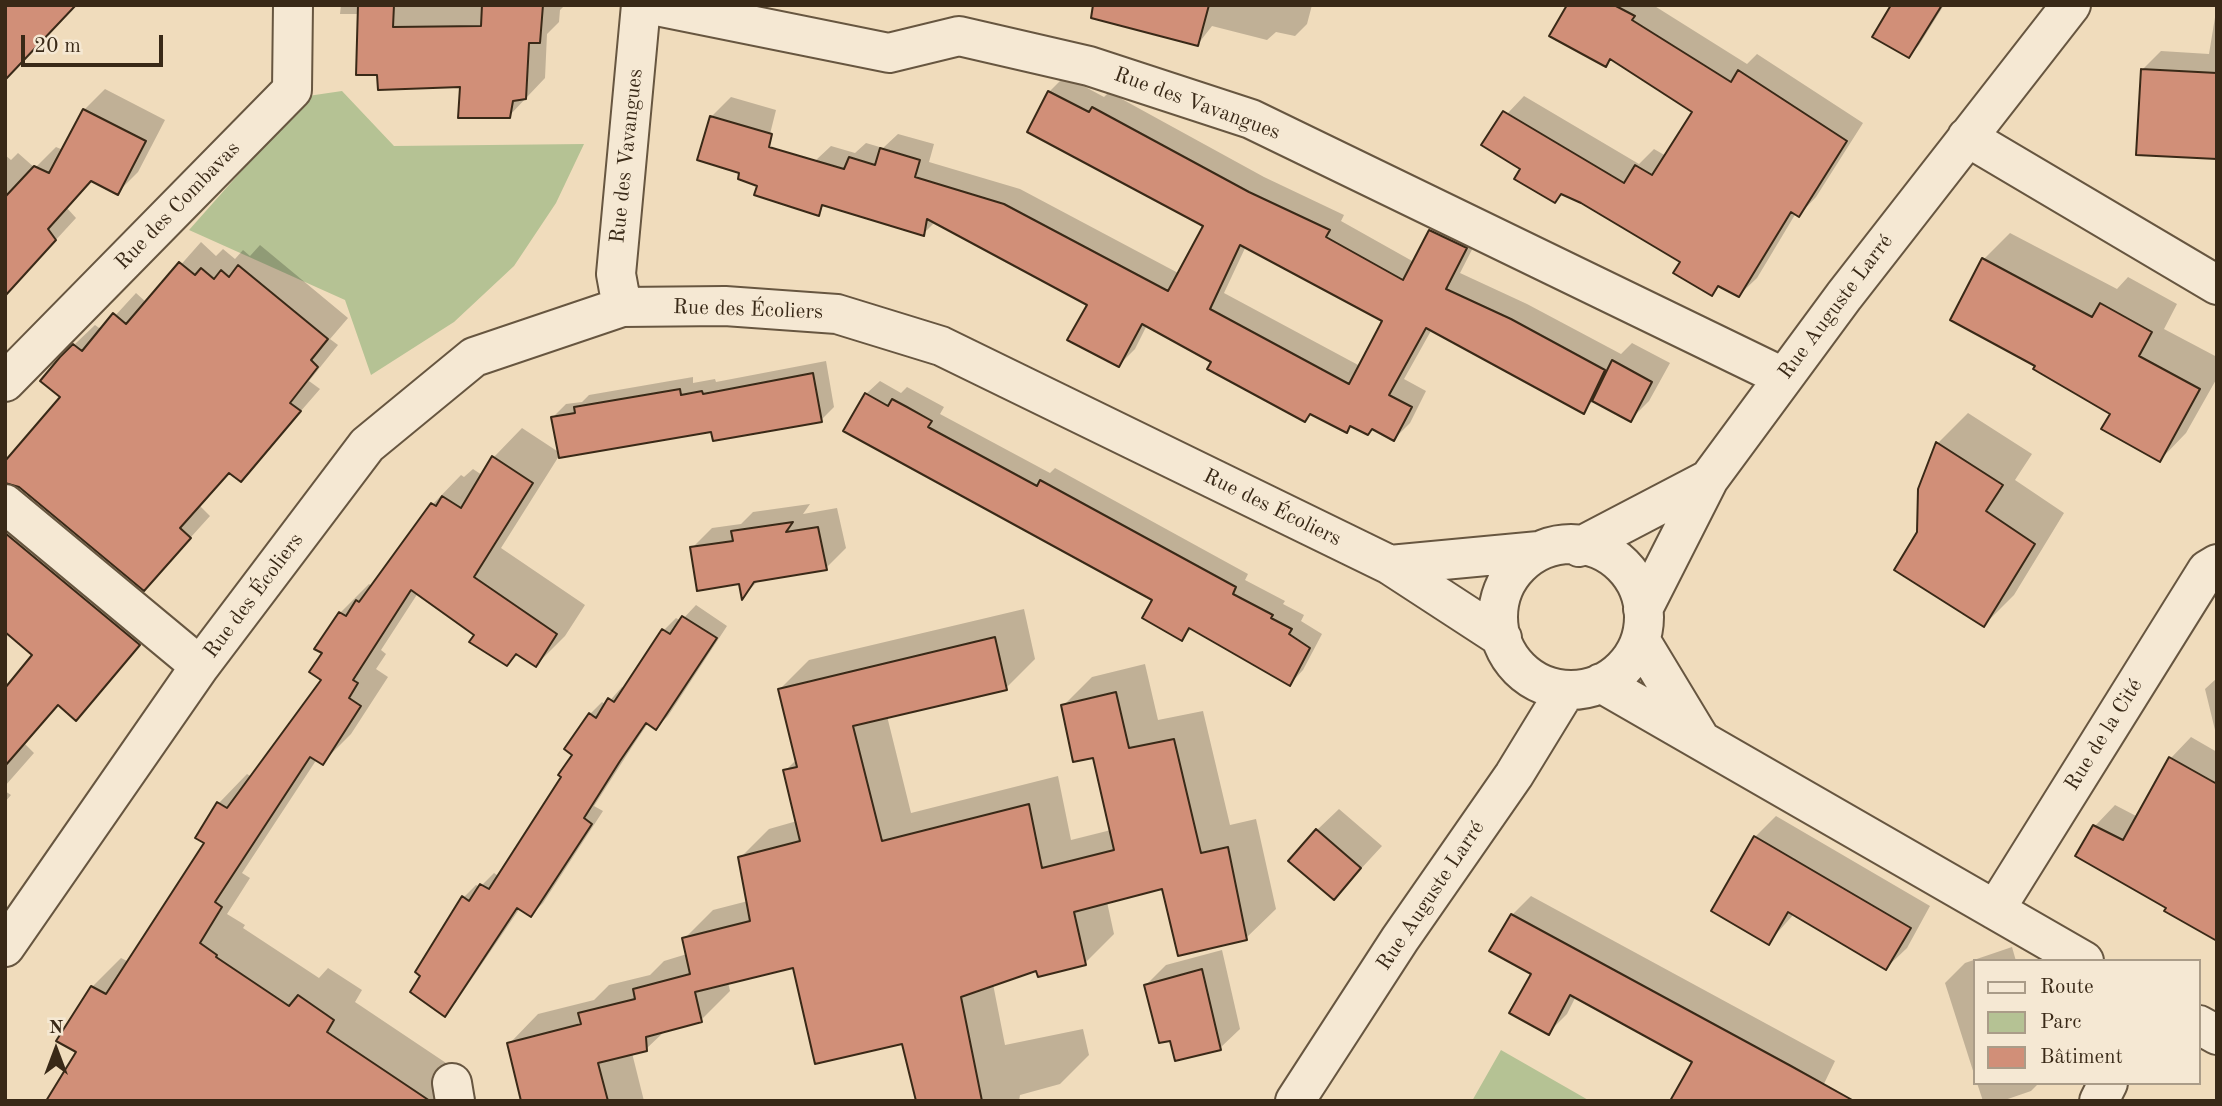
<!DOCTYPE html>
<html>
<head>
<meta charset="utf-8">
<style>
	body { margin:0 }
	#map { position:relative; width:2222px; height:1106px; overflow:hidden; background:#f0dcbc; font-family:"Old Standard TT",serif }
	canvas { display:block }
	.frame { position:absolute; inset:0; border:7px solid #392917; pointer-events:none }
	.legend { position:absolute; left:1973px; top:959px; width:228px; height:126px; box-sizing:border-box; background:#f5e8d3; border:2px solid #aa9c88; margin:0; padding:9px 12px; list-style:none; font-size:21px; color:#392917 }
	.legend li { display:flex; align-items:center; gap:14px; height:35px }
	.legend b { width:35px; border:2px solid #aa9c88 }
	.north { position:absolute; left:21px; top:1015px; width:70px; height:70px; -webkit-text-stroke:5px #f5e8d3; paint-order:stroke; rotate:0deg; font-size:19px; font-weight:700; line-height:28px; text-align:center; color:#392917 }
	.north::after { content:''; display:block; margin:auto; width:24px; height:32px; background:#392917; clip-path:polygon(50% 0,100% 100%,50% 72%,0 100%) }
	.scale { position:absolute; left:21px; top:35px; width:142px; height:32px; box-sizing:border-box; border:4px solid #392917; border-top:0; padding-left:9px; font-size:21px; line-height:24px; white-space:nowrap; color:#392917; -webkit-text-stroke:5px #f5e8d3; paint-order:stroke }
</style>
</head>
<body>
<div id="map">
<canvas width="2222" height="1106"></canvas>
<div class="frame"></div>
<ul class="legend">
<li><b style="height:9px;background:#f5e8d3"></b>Route</li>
<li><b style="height:19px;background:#b5c294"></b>Parc</li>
<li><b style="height:19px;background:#d18f78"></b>Bâtiment</li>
</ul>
<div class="north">N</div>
<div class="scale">20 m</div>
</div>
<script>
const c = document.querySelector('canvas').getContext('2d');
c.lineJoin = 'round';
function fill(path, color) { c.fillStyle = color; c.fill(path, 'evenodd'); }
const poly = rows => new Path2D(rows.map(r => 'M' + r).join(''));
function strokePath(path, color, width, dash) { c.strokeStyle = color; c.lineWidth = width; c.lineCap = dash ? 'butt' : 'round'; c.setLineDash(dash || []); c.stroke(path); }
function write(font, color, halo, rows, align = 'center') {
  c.font = font + ' "Old Standard TT",serif'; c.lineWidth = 5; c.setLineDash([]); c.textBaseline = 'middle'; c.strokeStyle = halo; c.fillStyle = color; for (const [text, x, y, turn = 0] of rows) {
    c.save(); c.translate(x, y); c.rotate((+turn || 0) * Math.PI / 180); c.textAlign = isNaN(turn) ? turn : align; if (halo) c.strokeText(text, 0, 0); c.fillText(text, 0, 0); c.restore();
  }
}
fill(poly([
	[342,91,394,146,584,144,556,203,514,266,454,322,371,375,345,300,189,230,308,96],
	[1501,1050,1590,1101,1472,1101]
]), '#b5c294');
fill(poly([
	[341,5,565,5,560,10,559,22,547,34,545,78,509,116,462,85,379,73,360,14,340,14],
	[1096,5,1312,5,1307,24,1295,36,1276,32,1267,40,1212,26,1198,44],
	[1569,5,1653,5,1747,64,1757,54,1863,123,1816,197,1799,215,1796,213,1757,278,1739,295,1721,285,1712,294,1682,262,1563,193,1555,201,1523,168,1507,114,1524,96,1639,164,1654,149,1666,156,1694,112,1612,59,1605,65],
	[1893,5,1944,5,1919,45,1909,56],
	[2217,5,2217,158,2143,69,2161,51,2209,54],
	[1065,76,1104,97,1109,92,1264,177,1344,215,1341,221,1414,262,1430,231,1446,215,1481,232,1460,273,1527,304,1621,354,1632,343,1670,363,1649,401,1630,420,1594,400,1583,411,1432,329,1404,379,1426,391,1410,423,1394,439,1373,428,1352,425,1347,431,1312,413,1305,420,1213,361,1147,325,1135,349,1119,365,1089,304,935,222,923,234,815,161,831,146,855,153,866,143,883,148,898,134,934,144,929,162,1020,189,1180,274,1205,225,1030,131,1049,92],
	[1246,246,1384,320,1360,366,1224,293],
	[105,89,165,120,138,172,117,193,92,180,67,208,76,218,42,255,5,265,5,155,11,160,18,153,35,168,56,147,63,150,84,110],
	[731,97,776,110,765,154,712,116],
	[2010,233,2117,289,2128,277,2177,304,2164,329,2217,357,2217,378,2186,433,2160,460,2113,413,2038,365,1984,259],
	[201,242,216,256,223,249,235,259,243,250,250,256,260,245,348,318,330,339,338,345,309,381,320,389,241,480,231,472,200,506,210,516,144,589,19,485,63,397,89,356,75,344,95,325,102,330,136,293,147,303],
	[826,361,834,407,821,420,712,430,559,456,501,548,585,605,565,636,536,665,518,653,507,664,477,634,418,593,381,650,386,654,376,669,388,677,351,734,322,763,317,759,242,873,250,878,227,914,245,925,243,928,319,978,328,968,362,990,355,1002,461,1073,456,1084,476,1097,474,1101,48,1101,79,1052,92,987,121,958,129,962,207,842,219,803,247,774,252,777,324,679,324,652,340,613,369,584,372,586,433,504,461,475,464,477,473,469,482,475,494,457,522,428,560,453,553,417,566,404,582,402,589,395,693,377,693,383,715,379,716,382],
	[880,381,901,393,907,387,944,407,940,414,1050,473,1055,468,1248,574,1245,580,1285,601,1283,604,1304,615,1301,621,1322,634,1303,670,1290,684,1192,628,1182,638,1155,599,866,394],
	[1968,413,2032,454,2015,480,2064,513,2014,595,1984,625,1919,533,1938,443],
	[5,490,160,623,84,709,35,655,5,630],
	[810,504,803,514,837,508,846,548,826,568,760,579,743,596,741,582,692,548,712,528,741,524,753,512],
	[696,605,727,626,668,716,656,728,648,723,632,747,594,806,603,811,543,903,531,915,520,908,456,1002,444,1014,464,897,476,885,480,887,494,873,500,877,564,776,590,714,602,702,606,705,622,687,625,689,664,630,676,618,681,621],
	[1024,609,1035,659,1006,688,887,716,911,813,1058,776,1071,840,1111,830,1094,755,1063,706,1092,677,1145,664,1158,720,1203,711,1230,825,1256,819,1276,909,1246,938,1163,887,1107,902,1114,934,1085,963,1038,969,993,984,1005,1045,1083,1029,1089,1055,1060,1084,1020,1095,1019,1101,918,1101,904,1042,795,966,728,982,730,991,701,1020,666,1030,646,1049,632,1053,644,1101,523,1101,509,1044,538,1014,594,1000,609,985,650,975,664,961,687,954,684,939,713,910,748,901,740,858,769,829,797,821,785,771,797,759,780,689,809,660],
	[2217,678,2217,729,2215,730,2205,689],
	[5,695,41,725,25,744,34,753,5,786],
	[2191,737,2217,752,2217,824,2077,855,2095,826,2115,805,2138,817,2171,758],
	[5,791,11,795,5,802],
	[1339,809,1382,846,1334,898,1317,830],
	[1776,816,1930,906,1907,948,1886,968,1794,914,1768,943,1713,911,1755,837],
	[1531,896,1835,1061,1819,1094,1694,1062,1576,996,1567,1014,1548,1033,1533,973,1512,915],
	[2012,947,2016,961,1975,961,1975,1077,1945,983,1965,963],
	[1222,950,1240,1029,1220,1048,1171,1038,1146,985,1166,965],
	[1977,1083,2039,1083,2031,1091,2002,1101,1983,1101]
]), '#0003');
const building = poly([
	[5,5,76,5,5,80,5,5],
	[358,5,394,5,393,27,481,26,482,5,543,5,540,43,529,43,526,99,513,101,510,118,458,118,460,87,378,90,377,75,356,75,358,5],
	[1093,5,1209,5,1198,46,1091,18,1093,5],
	[1567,5,1614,5,1635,16,1632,20,1731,82,1738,70,1847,141,1799,217,1791,212,1739,297,1718,286,1712,296,1673,273,1680,262,1581,203,1561,194,1555,203,1514,179,1520,169,1481,145,1503,111,1624,183,1635,165,1652,175,1692,112,1610,59,1606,67,1549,36,1567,5],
	[1891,5,1942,5,1909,58,1872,37,1891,5],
	[2141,69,2217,73,2217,159,2136,155,2141,69],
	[1048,91,1089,112,1092,107,1249,192,1330,230,1326,237,1403,280,1429,230,1467,248,1446,289,1511,319,1605,370,1584,414,1426,328,1389,395,1412,407,1394,441,1372,429,1368,435,1350,426,1347,433,1310,414,1305,422,1207,369,1211,362,1142,324,1119,367,1067,340,1087,305,927,219,924,236,822,205,819,216,754,195,757,186,738,179,739,173,697,160,710,116,772,134,769,147,844,169,849,157,875,165,880,148,920,160,915,177,1004,204,1168,291,1203,226,1027,132,1048,91],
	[1240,245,1382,321,1349,384,1210,309,1240,245],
	[83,109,146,141,118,195,91,181,48,229,56,240,5,296,5,197,34,166,49,173,83,109],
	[1982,258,2092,317,2100,303,2152,332,2139,356,2200,389,2160,462,2101,429,2110,414,2033,369,2035,366,1950,320,1982,258],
	[179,262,195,275,201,268,214,279,221,270,229,277,238,265,328,339,311,360,318,367,290,403,301,411,241,482,229,473,180,528,191,538,144,591,19,487,5,483,5,461,60,397,40,381,60,357,73,344,82,351,113,313,126,324,179,262],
	[1612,360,1652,382,1631,422,1592,401,1612,360],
	[813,373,822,422,713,441,711,432,559,458,551,417,575,413,574,407,680,389,681,395,702,391,703,394,813,373],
	[865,393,888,406,892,399,907,407,932,421,928,427,1037,486,1040,480,1236,587,1233,594,1273,615,1271,618,1292,629,1289,634,1310,648,1290,686,1189,628,1182,641,1142,618,1152,600,843,431,865,393],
	[1936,442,2003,485,1986,511,2035,544,1984,627,1894,570,1917,532,1918,489,1936,442],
	[492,456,533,483,474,577,557,634,536,667,516,654,507,666,469,642,474,635,411,590,353,680,358,683,349,698,361,706,323,765,310,757,215,902,222,907,200,943,217,955,216,957,289,1006,298,995,334,1020,327,1032,430,1101,46,1101,76,1052,56,1041,91,986,106,994,204,843,195,838,217,802,227,808,321,680,309,672,322,653,314,649,339,612,346,616,356,600,359,602,431,503,436,506,442,496,461,508,492,456],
	[793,522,786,532,818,527,827,570,754,582,742,600,739,584,697,591,690,547,733,541,731,531,793,522],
	[5,533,140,645,76,721,58,705,5,766,5,688,32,655,5,632,5,533],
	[682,616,717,638,656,730,646,723,620,761,584,818,592,824,531,917,517,908,445,1017,410,992,420,976,415,972,462,896,469,901,480,884,489,889,561,777,558,775,572,755,564,749,589,713,596,718,608,698,614,702,662,629,670,634,682,616],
	[995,637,1007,690,853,726,882,841,1029,804,1042,868,1114,850,1093,758,1073,762,1061,705,1116,692,1129,748,1174,739,1201,853,1228,847,1247,940,1178,956,1162,889,1074,912,1086,965,1038,977,1036,971,961,997,982,1101,916,1101,902,1044,815,1064,793,968,695,992,702,1022,646,1037,647,1051,598,1063,608,1101,521,1101,507,1043,581,1024,578,1013,635,999,633,989,690,974,682,938,750,921,738,857,800,841,783,770,797,767,778,689,995,637],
	[2169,757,2217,784,2217,941,2164,911,2166,908,2075,856,2093,825,2123,840,2169,757],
	[1316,829,1361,868,1334,900,1288,861,1316,829],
	[1754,836,1911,928,1886,970,1788,912,1769,945,1711,911,1754,836],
	[1511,914,1791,1066,1854,1101,1670,1101,1692,1062,1570,995,1549,1035,1509,1013,1531,974,1489,951,1511,914],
	[1202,969,1221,1050,1175,1061,1170,1041,1159,1043,1144,985,1202,969]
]);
fill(building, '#d18f78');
strokePath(building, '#392917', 2);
const minor = poly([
	[651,5,889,53,959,36,1089,66,1251,119,1783,377],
	[1967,137,2217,285],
	[622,307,616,274,641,5],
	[5,382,292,90,293,5],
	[5,504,200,666],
	'1498 617a73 73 0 1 1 146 0a73 73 0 1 1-146 0Z',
	[1579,547,1709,479],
	[1390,565,1539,551],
	[1643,609,1709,479,1844,296,2071,5],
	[1641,641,1699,737],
	[1601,683,2084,961],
	[1995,910,2207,570,2217,564],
	[5,947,200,666,367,445,474,357,622,307,725,306,837,314,941,346,1390,565,1502,638],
	[2199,1025,2217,1035],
	[452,1083,455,1101],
	[1295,1101,1400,939,1514,775,1566,690],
	[2099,1101,2108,1083]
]);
strokePath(minor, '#675640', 42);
strokePath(minor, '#f5e8d3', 38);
write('21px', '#392917', '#f5e8d3', [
	["Rue des Vavangues",1197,104,20],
	["Rue des Vavangues",627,156,-84],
	["Rue des Combavas",178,206,-46],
	["Rue Auguste Larré",1836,307,-53],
	["Rue des Écoliers",748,310,2],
	["Rue des Écoliers",1272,508,26],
	["Rue des Écoliers",254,596,-53],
	["Rue de la Cité",2104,735,-58],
	["Rue Auguste Larré",1431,896,-56]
]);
</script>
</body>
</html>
